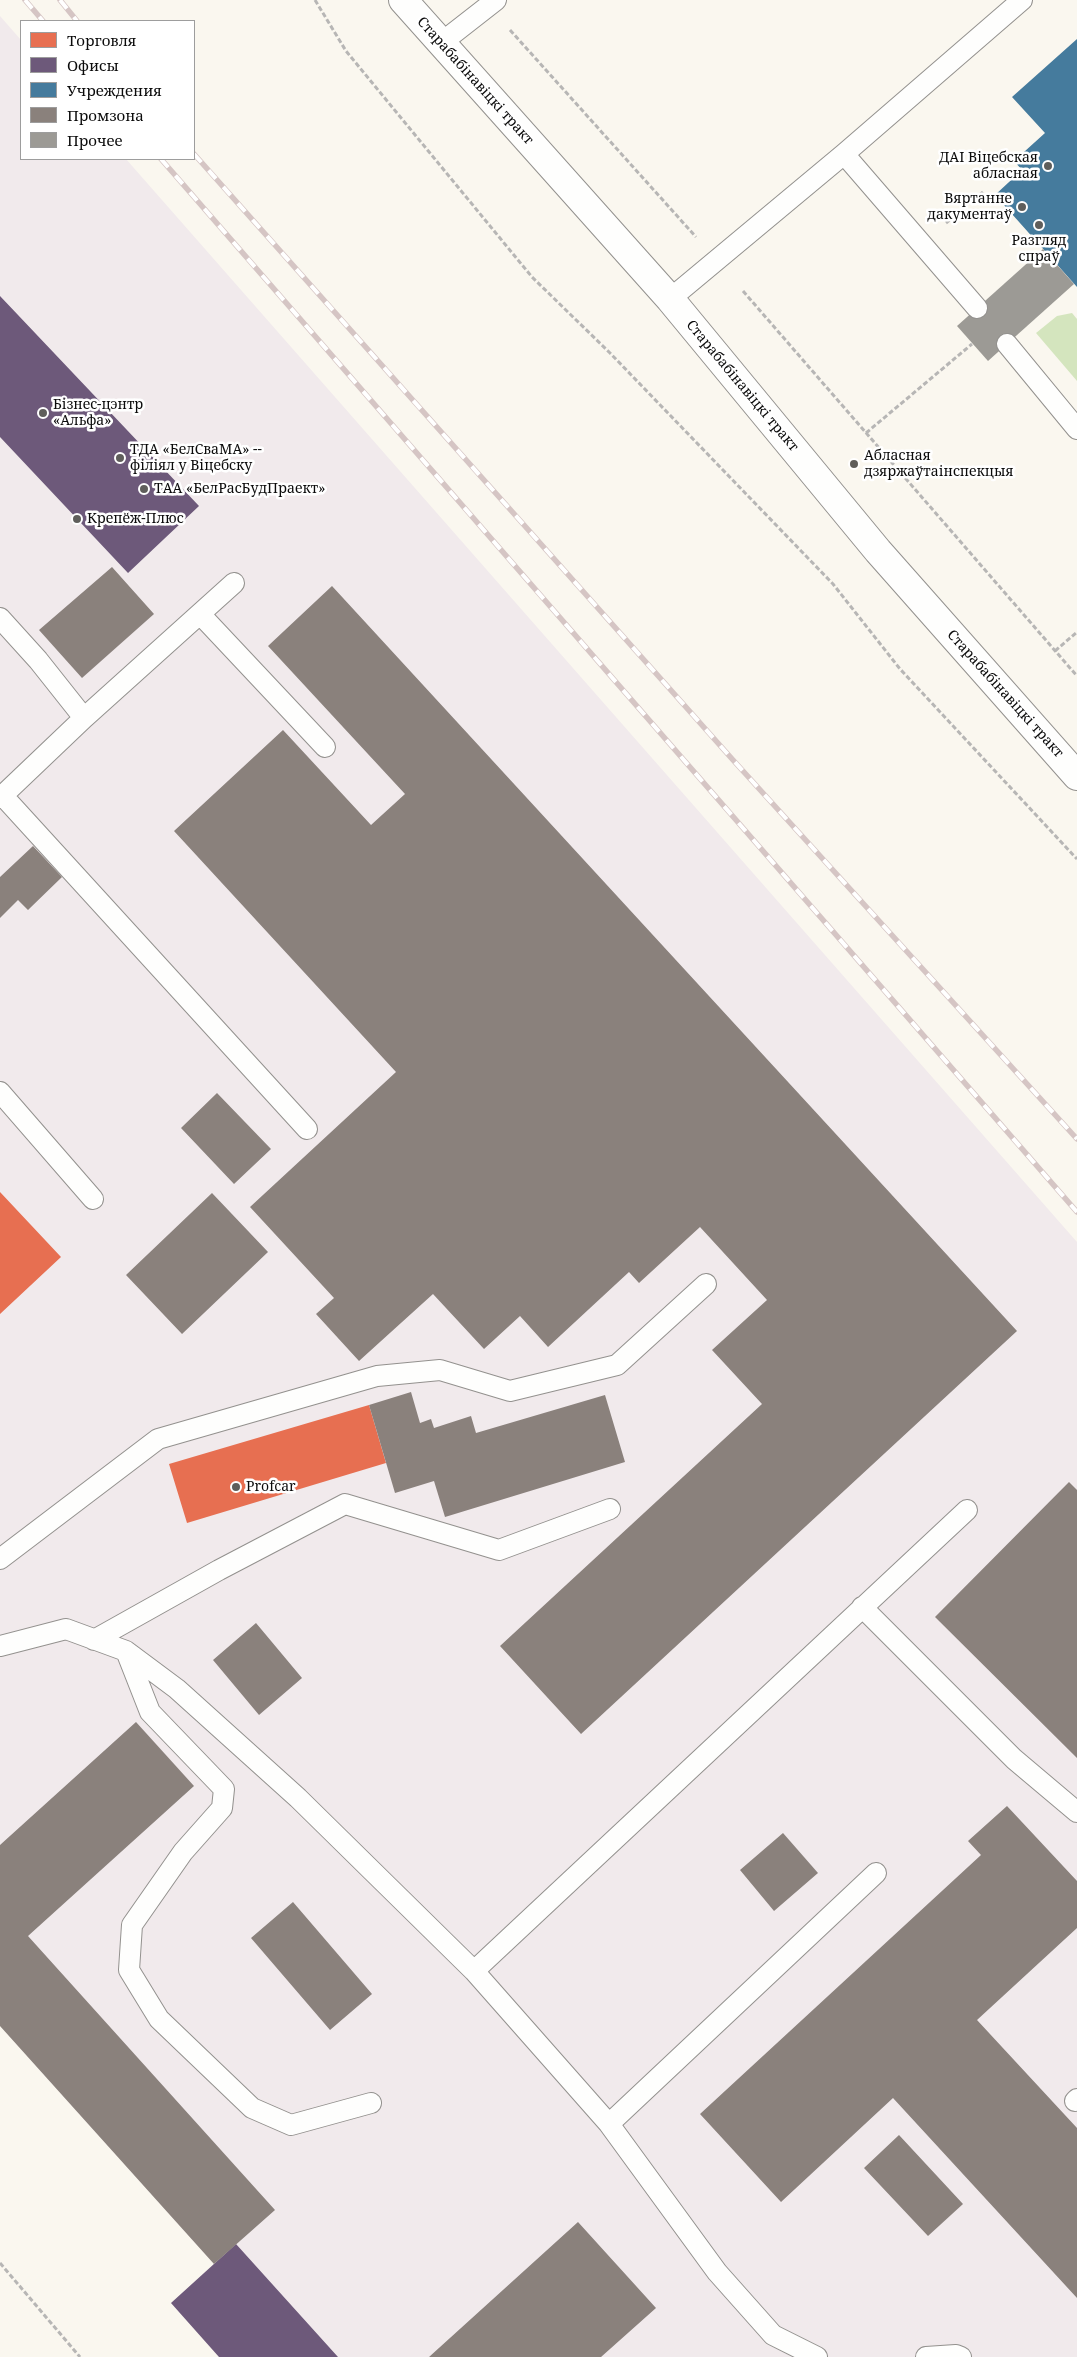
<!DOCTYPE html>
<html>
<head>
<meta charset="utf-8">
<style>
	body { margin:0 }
	#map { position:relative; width:1077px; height:2357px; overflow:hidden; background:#faf7ef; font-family:"Noto Serif",serif }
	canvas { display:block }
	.legend { position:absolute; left:20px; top:20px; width:175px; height:140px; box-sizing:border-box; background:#fff; border:1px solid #9d9d9d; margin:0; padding:6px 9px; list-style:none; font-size:15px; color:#0b0b0b }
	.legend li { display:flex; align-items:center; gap:10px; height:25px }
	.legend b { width:25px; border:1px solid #9d9d9d }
</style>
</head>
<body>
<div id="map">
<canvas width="1077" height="2357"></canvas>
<ul class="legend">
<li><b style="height:14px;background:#e76f51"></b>Торговля</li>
<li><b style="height:14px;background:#6d597a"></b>Офисы</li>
<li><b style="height:14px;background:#457b9d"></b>Учреждения</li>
<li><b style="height:14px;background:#8a817c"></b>Промзона</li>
<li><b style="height:14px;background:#9c9a95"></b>Прочее</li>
</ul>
</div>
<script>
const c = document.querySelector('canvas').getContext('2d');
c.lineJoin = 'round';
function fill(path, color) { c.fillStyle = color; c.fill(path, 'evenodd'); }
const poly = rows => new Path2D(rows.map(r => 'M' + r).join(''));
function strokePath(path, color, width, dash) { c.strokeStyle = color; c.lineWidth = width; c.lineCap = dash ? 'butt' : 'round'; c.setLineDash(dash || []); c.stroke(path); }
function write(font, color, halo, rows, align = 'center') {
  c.font = font + ' "Noto Serif",serif'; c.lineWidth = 5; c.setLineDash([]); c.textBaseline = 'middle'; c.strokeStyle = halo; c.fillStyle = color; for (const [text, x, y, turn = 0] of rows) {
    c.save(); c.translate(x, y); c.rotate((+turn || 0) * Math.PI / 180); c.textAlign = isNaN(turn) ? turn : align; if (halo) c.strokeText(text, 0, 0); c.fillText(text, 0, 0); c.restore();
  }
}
fill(poly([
	[0,16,21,40,21,159,126,159,1077,1242,1077,2357,219,2357,171,2303,214,2264,0,2026]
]), '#f1eaec');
fill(poly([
	[1072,313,1077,319,1077,381,1036,333,1057,316]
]), '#d4e5be');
fill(poly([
	[0,1192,61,1257,0,1314],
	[369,1405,386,1463,187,1523,169,1464]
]), '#e76f51');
fill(poly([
	[0,296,199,506,128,573,0,437],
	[236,2244,338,2357,219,2357,171,2303]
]), '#6d597a');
fill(poly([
	[1077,39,1077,287,995,195,1022,170,1014,161,1045,133,1012,97]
]), '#457b9d');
fill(poly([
	[112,567,154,614,82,678,39,630],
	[332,586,1017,1331,581,1734,500,1646,762,1404,712,1350,767,1300,700,1227,639,1283,629,1272,548,1347,520,1316,484,1349,433,1294,359,1361,316,1314,334,1298,250,1207,396,1072,174,831,283,730,371,825,405,794,268,646],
	[33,846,62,877,28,910,18,900,0,918,0,877],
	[217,1093,271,1149,234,1184,181,1128],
	[212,1193,268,1252,182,1334,126,1275],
	[411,1392,420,1423,431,1419,434,1428,471,1416,476,1433,605,1395,625,1462,445,1517,434,1481,395,1493,369,1405],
	[1069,1482,1077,1490,1077,1758,935,1617],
	[256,1623,302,1678,259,1715,213,1660],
	[136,1722,194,1786,28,1936,275,2210,214,2264,0,2026,0,1845],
	[1007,1806,1077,1881,1077,1928,977,2020,1077,2128,1077,2298,893,2098,781,2202,700,2114,981,1855,968,1841],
	[783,1833,818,1873,774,1911,740,1870],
	[293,1902,372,1994,330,2030,251,1938],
	[899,2135,963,2204,928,2236,864,2168],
	[578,2222,656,2308,601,2357,429,2357]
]), '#8a817c');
fill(poly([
	[1043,249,1074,284,988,361,957,326]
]), '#9c9a95');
const service = poly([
	[441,43,496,0],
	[844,154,977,308],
	[670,299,844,154,1022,0],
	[1007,344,1077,429],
	[200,614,325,747],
	[0,618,38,660,84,718],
	[3,796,307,1129],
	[0,798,84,718,234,583],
	[0,1092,93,1199],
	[0,1559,158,1439,377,1376,440,1370,510,1391,617,1365,706,1284],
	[862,1607,1014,1759,1077,1812],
	[94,1640,219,1570,345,1504,499,1550,610,1509],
	[0,1646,66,1629,126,1651,177,1689,298,1798,474,1971,609,2124,717,2272,773,2335,817,2357],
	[126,1651,150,1712,224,1789,222,1808,183,1852,132,1925,129,1970,159,2019,252,2108,291,2125,371,2103],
	[474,1971,967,1510],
	[1075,2101,1077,2099],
	[609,2124,876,1873],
	[926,2357,956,2355,961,2357]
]);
const minor = poly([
	[403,0,670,299,878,551,1077,776]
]);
strokePath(service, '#93918e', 22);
strokePath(minor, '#93918e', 30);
strokePath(poly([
	[315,0,346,51,532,277,610,353,833,584,900,669,1077,859],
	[510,30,696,237],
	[946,223,983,192],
	[743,291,1077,676],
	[866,433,972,344],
	[1055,651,1077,632],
	[0,2263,80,2357]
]), '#b7b6b5', 3, [5, 2.5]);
strokePath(service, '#fefefd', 20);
strokePath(minor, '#fefefd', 28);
const rail = poly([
	[25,0,43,21],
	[60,0,77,21],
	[194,154,733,760,1077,1139],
	[161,159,1077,1212]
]);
strokePath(rail, '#d5c5c4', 5.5);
strokePath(rail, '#fff', 4, [11]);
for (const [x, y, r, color] of [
	[1048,166,5,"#5f5e5b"],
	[1022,207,5,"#5f5e5b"],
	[1039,225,5,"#5f5e5b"],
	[43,413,5,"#5f5e5b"],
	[120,458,5,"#5f5e5b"],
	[854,464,5,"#5f5e5b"],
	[144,489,5,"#5f5e5b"],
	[77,519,5,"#5f5e5b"],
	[236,1487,5,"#5f5e5b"]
]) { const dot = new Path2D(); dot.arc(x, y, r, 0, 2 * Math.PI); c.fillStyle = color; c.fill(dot); strokePath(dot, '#fff', 2); }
write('14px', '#0b0b0b', '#fff', [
	["Старабабінавіцкі тракт",475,81,48],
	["Старабабінавіцкі тракт",742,386,50],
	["Старабабінавіцкі тракт",1005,694,48]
]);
write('14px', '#0b0b0b', '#fff', [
	["ДАІ Віцебская",1038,158,"right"],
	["абласная",1038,174,"right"],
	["Вяртанне",1012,199,"right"],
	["дакументаў",1012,215,"right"],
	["Разгляд",1039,241,"center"],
	["спраў",1039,257,"center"],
	["Бізнес-цэнтр",53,405],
	["«Альфа»",53,421],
	["ТДА «БелСваМА» --",130,450],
	["філіял у Віцебску",130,466],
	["Абласная",864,456],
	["дзяржаўтаінспекцыя",864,472],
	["ТАА «БелРасБудПраект»",154,489],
	["Крепёж-Плюс",87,519],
	["Profcar",246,1487]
], 'left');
</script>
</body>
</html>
